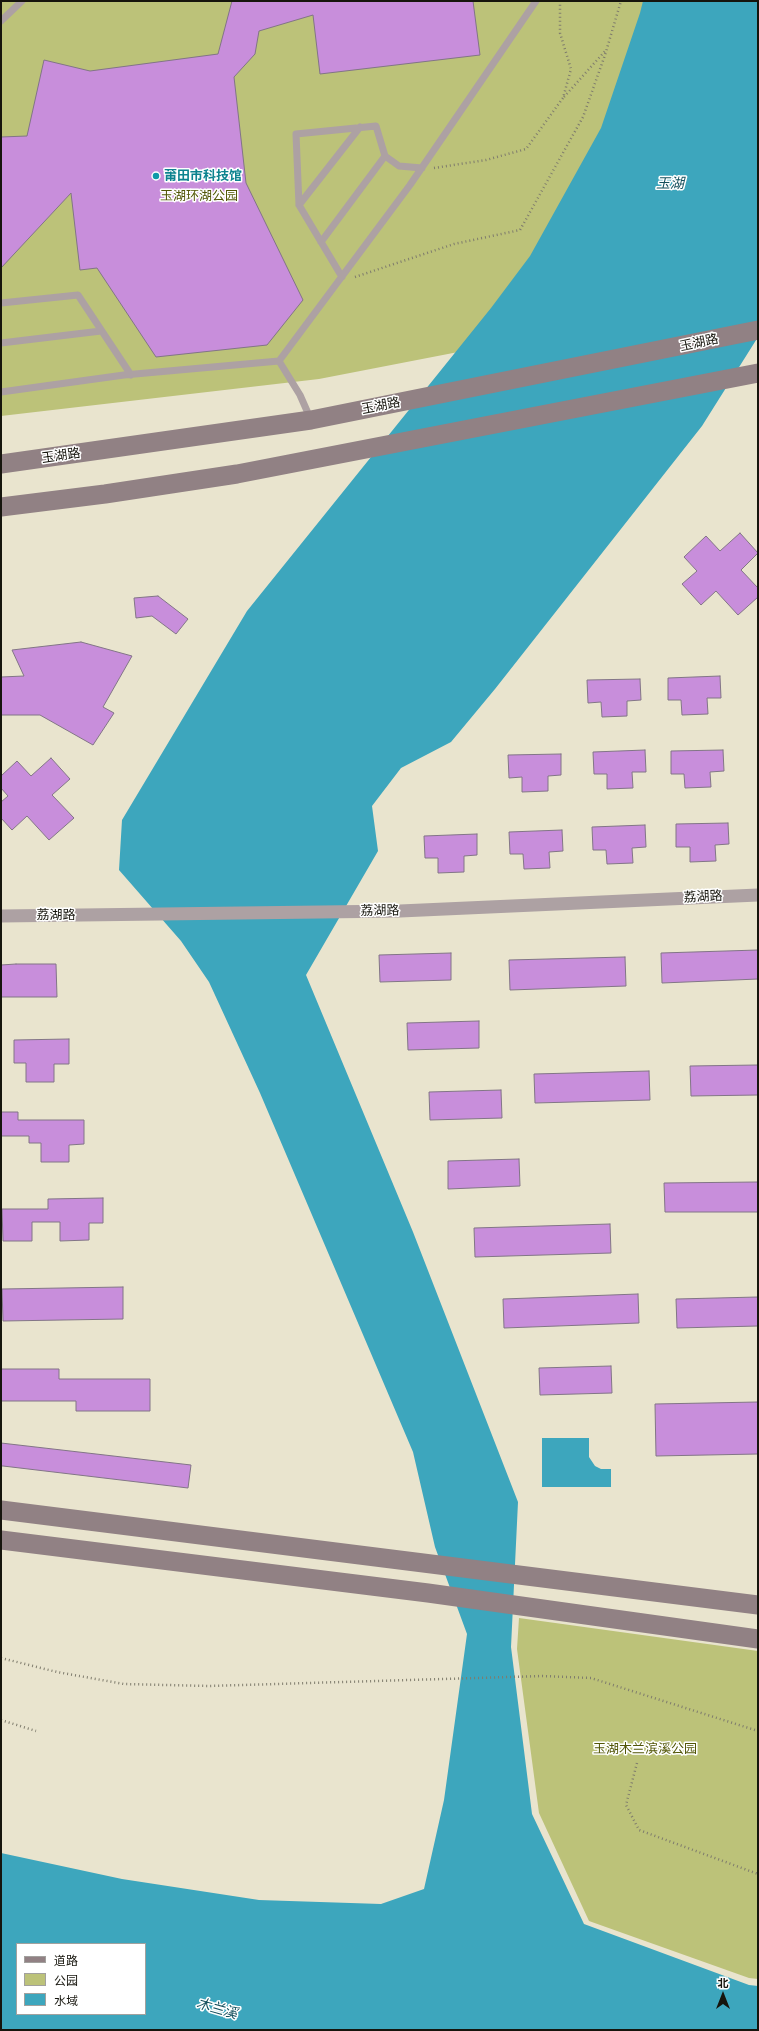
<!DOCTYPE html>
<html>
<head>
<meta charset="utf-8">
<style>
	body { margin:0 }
	#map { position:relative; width:759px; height:2031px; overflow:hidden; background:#e9e4ce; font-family:"IBM Plex Sans","Noto Sans SC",sans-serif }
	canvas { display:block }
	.frame { position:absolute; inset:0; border:2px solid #16150d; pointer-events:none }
	.legend { position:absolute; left:16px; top:1943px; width:130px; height:72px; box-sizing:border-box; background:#fff; border:1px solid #a2a19e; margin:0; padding:5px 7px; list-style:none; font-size:12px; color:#16150d }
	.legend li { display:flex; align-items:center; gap:8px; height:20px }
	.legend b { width:20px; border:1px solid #a2a19e }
	.north { position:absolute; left:703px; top:1975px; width:40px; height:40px; -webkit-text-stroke:3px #fff; paint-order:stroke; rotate:0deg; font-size:11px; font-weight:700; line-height:16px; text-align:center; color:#16150d }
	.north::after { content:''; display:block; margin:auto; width:14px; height:18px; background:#16150d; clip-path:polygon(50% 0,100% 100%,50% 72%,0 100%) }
</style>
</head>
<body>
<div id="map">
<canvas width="759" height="2031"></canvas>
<div class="frame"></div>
<ul class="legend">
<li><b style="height:5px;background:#918184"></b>道路</li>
<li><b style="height:11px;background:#bcc279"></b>公园</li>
<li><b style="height:11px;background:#3da6bd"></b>水域</li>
</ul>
<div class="north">北</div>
</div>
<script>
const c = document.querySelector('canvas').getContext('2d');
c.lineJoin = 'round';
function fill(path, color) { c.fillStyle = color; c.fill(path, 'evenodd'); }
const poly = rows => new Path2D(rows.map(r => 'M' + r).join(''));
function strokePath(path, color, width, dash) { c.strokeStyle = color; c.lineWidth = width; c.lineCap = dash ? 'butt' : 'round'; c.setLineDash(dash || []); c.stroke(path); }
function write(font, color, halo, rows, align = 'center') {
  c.font = font + ' "IBM Plex Sans","Noto Sans SC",sans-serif'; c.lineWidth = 3; c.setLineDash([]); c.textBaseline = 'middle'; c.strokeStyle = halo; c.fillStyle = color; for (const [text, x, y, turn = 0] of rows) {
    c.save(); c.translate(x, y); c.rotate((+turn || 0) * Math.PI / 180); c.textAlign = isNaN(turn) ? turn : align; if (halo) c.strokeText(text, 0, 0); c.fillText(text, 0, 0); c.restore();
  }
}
fill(poly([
	[1,1,758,1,680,309,319,379,1,416],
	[519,1618,758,1651,758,1979,749,1978,589,1921,539,1813,517,1649]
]), '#bcc279');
fill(poly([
	[643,1,758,1,758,337,702,426,495,689,451,742,401,768,372,806,378,851,306,975,413,1232,518,1502,511,1647,532,1814,584,1924,749,1985,758,1986,758,2030,1,2030,1,1853,122,1879,259,1900,381,1904,424,1889,444,1800,467,1634,435,1547,413,1452,260,1093,209,982,181,941,119,870,122,820,247,611,491,308,530,256,601,128,640,13],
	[17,1944,145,1944,145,2014,17,2014],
	[542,1438,589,1438,589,1457,595,1466,601,1469,611,1469,611,1487,542,1487]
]), '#3da6bd');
const building = poly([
	[232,1,473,1,480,55,320,74,313,15,259,31,255,54,234,77,246,183,303,300,267,345,156,357,97,268,80,270,71,193,1,268,1,137,27,136,44,60,90,71,218,54,232,1],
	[740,533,758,553,741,570,758,588,758,597,738,615,716,591,701,605,682,584,697,571,684,557,706,536,720,551,740,533],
	[158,596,188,619,176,634,152,616,136,618,134,598,158,596],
	[81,642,132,656,103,707,114,713,93,745,40,715,1,715,1,677,24,676,12,650,81,642],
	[720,676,721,698,707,698,708,714,682,715,681,700,668,700,668,678,720,676],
	[640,679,641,700,627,701,627,716,602,717,601,702,588,703,587,680,640,679],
	[645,750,646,772,632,772,633,788,607,789,607,774,594,774,593,752,645,750],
	[723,750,724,771,710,772,711,787,685,788,684,774,671,774,671,751,723,750],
	[561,754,561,775,548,776,548,791,522,792,522,777,509,778,508,755,561,754],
	[51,758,70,779,52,795,74,818,49,840,27,816,12,830,1,818,1,802,8,796,1,788,1,776,17,761,31,776,51,758],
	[728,823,729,844,715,845,716,861,690,862,690,847,676,847,676,824,728,823],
	[645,825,646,847,632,848,633,863,607,864,606,850,593,850,592,827,645,825],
	[562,830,563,851,549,852,550,868,524,869,523,854,510,854,509,832,562,830],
	[477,834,477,855,464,856,464,872,438,873,438,858,425,858,424,836,477,834],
	[758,950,758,979,662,983,661,953,758,950],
	[451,953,451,980,380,982,379,955,451,953],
	[625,957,626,986,510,990,509,960,625,957],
	[16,964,56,964,57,997,1,997,1,965,16,964],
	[479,1021,479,1048,408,1050,407,1023,479,1021],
	[69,1039,69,1064,54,1064,54,1082,26,1082,26,1063,14,1063,14,1040,69,1039],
	[758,1065,758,1095,691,1096,690,1066,758,1065],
	[649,1071,650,1100,535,1103,534,1074,649,1071],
	[501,1090,502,1118,430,1120,429,1092,501,1090],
	[1,1112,18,1112,18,1120,84,1120,84,1144,69,1145,69,1162,41,1162,41,1143,29,1143,29,1136,1,1136,1,1112],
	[519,1159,520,1186,448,1189,448,1161,519,1159],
	[758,1182,758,1212,665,1212,664,1183,758,1182],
	[103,1198,103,1223,89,1223,89,1240,60,1241,60,1222,32,1222,32,1241,3,1241,2,1209,48,1209,48,1199,103,1198],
	[610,1224,611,1253,475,1257,474,1228,610,1224],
	[123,1287,123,1319,3,1321,2,1289,123,1287],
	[638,1294,639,1323,504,1328,503,1299,638,1294],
	[758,1297,758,1326,677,1328,676,1299,758,1297],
	[611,1366,612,1393,540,1395,539,1368,611,1366],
	[1,1369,59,1369,59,1379,150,1379,150,1411,76,1411,76,1401,1,1401,1,1369],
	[758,1402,758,1454,656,1456,655,1404,758,1402],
	[1,1443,191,1465,188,1488,3,1466,1,1466,1,1443]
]);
fill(building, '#c88edb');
strokePath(building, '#827586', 1);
strokePath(poly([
	[564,97,606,50],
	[434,168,486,160,526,149,563,98,571,69,560,33,560,1],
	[355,277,454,244,520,230,583,117,605,55,621,1],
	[1,1658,57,1672,124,1684,209,1686,543,1676,591,1678,758,1731],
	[1,1720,36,1731],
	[637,1763,626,1805,639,1830,758,1874]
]), '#7f7c6d', 2.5, [1, 3]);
strokePath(poly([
	[1,21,22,1],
	[299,205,360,127],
	[321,242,385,156],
	[342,277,299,205,296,134,376,126,385,156,399,166,422,168],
	[1,303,78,295,131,375],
	[1,343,101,331],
	[1,392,124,375,279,361],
	[311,420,300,395,279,361,410,185,536,1]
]), '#ada1a3', 7);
strokePath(poly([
	[1,916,400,911,758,895]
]), '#ada1a3', 13);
strokePath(poly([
	[1,464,311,420,758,330],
	[1,507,105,494,237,474,758,373],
	[1,1510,758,1605],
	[1,1540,428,1593,758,1639]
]), '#918184', 19);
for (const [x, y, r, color] of [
	[156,176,4,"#0f9aa8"]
]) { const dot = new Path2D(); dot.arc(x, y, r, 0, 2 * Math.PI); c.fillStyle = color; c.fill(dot); strokePath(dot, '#fff', 1.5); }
write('bold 13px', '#0d838f', '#fff', [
	["莆田市科技馆",164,176]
], 'left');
write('13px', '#525607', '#fff', [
	["玉湖环湖公园",199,196],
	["玉湖木兰滨溪公园",645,1749]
]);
write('13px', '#16150d', '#fff', [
	["玉湖路",699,343,-12],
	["玉湖路",381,406,-11],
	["玉湖路",61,456,-8],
	["荔湖路",703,897,-3],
	["荔湖路",380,911,-1],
	["荔湖路",56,915]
]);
write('italic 14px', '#15505d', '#fff', [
	["玉湖",670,184],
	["木兰溪",217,2009,16]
]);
</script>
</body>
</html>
